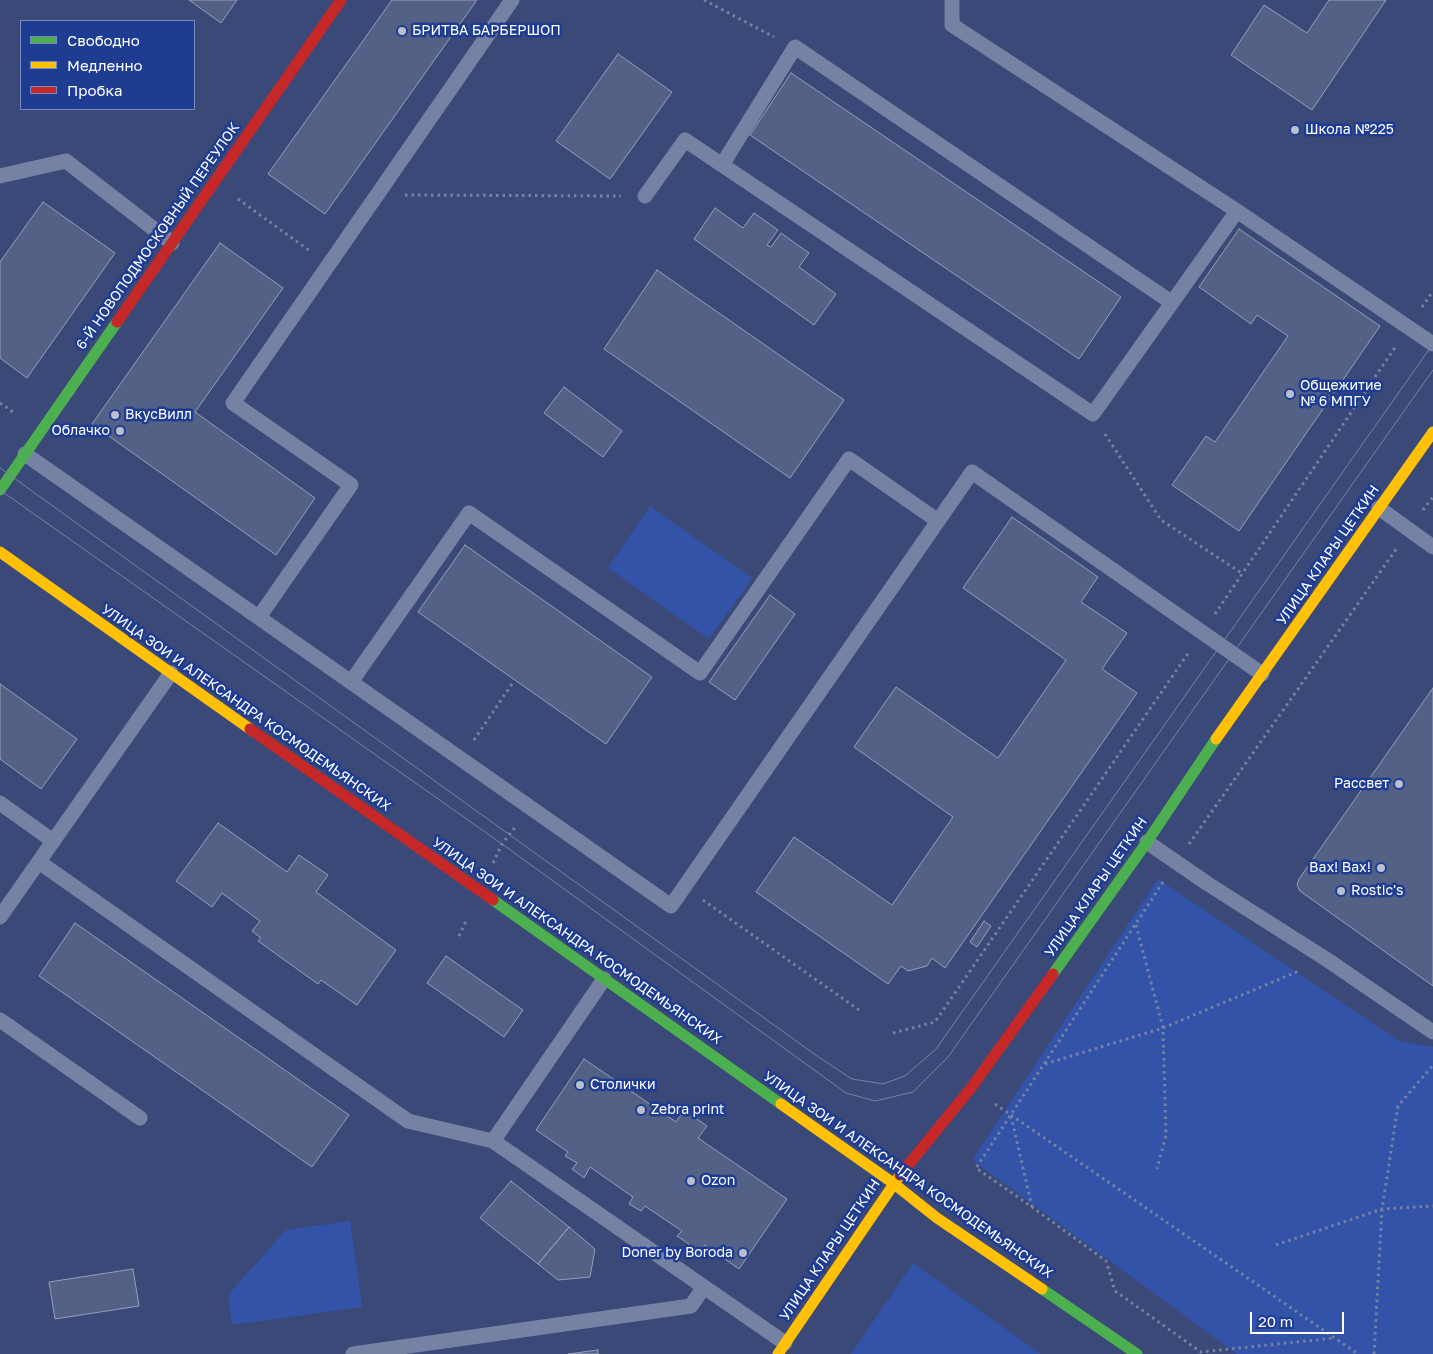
<!DOCTYPE html>
<html>
<head>
<meta charset="utf-8">
<style>
	body { margin:0 }
	#map { position:relative; width:1433px; height:1354px; overflow:hidden; background:#3a4978; font-family:"Golos Text",sans-serif }
	canvas { display:block }
	.legend { position:absolute; left:20px; top:20px; width:175px; height:90px; box-sizing:border-box; background:#1f3c93; border:1px solid #798abe; margin:0; padding:6px 9px; list-style:none; font-size:15px; color:#fff }
	.legend li { display:flex; align-items:center; gap:10px; height:25px }
	.legend b { width:25px; border:1px solid #798abe }
	.scale { position:absolute; left:1250px; top:1312px; width:94px; height:22px; box-sizing:border-box; border:2px solid #fff; border-top:0; padding-left:6px; font-size:15px; line-height:18px; white-space:nowrap; color:#fff; -webkit-text-stroke:4px #1f3c93; paint-order:stroke }
</style>
</head>
<body>
<div id="map">
<canvas width="1433" height="1354"></canvas>
<ul class="legend">
<li><b style="height:6px;background:#4caf50"></b>Свободно</li>
<li><b style="height:6px;background:#ffc107"></b>Медленно</li>
<li><b style="height:6px;background:#c62828"></b>Пробка</li>
</ul>
<div class="scale">20 m</div>
</div>
<script>
const c = document.querySelector('canvas').getContext('2d');
c.lineJoin = 'round';
function fill(path, color) { c.fillStyle = color; c.fill(path, 'evenodd'); }
const poly = rows => new Path2D(rows.map(r => 'M' + r).join(''));
function strokePath(path, color, width, dash) { c.strokeStyle = color; c.lineWidth = width; c.lineCap = dash ? 'butt' : 'round'; c.setLineDash(dash || []); c.stroke(path); }
function write(font, color, halo, rows, align = 'center') {
  c.font = font + ' "Golos Text",sans-serif'; c.lineWidth = 5; c.setLineDash([]); c.textBaseline = 'middle'; c.strokeStyle = halo; c.fillStyle = color; for (const [text, x, y, turn = 0] of rows) {
    c.save(); c.translate(x, y); c.rotate((+turn || 0) * Math.PI / 180); c.textAlign = isNaN(turn) ? turn : align; if (halo) c.strokeText(text, 0, 0); c.fillText(text, 0, 0); c.restore();
  }
}
fill(poly([
	[650,506,752,578,709,639,608,568],
	[1158,879,1399,1041,1433,1047,1433,1354,1237,1354,972,1160],
	[350,1221,362,1307,232,1325,228,1295,286,1230],
	[913,1263,1041,1354,851,1354]
]), '#3353a8');
const building = poly([
	[189,0,237,0,221,23,189,0],
	[392,0,477,0,325,214,268,174,392,0],
	[1329,0,1386,0,1312,110,1231,55,1264,5,1307,33,1329,0],
	[618,54,672,92,610,179,556,141,618,54],
	[791,73,1121,297,1079,359,750,135,791,73],
	[43,202,115,253,27,378,0,358,0,262,43,202],
	[715,208,743,228,754,213,778,230,767,245,771,247,781,233,809,253,799,267,836,294,814,325,694,239,715,208],
	[1239,229,1380,326,1239,531,1172,485,1206,436,1215,442,1288,336,1257,315,1251,324,1199,287,1239,229],
	[220,243,283,288,195,412,315,498,276,555,92,424,220,243],
	[657,270,844,400,790,478,604,349,657,270],
	[564,387,622,431,603,457,544,413,564,387],
	[1012,517,1098,577,1081,602,1127,633,1102,669,1137,693,945,968,932,958,927,966,908,971,901,966,888,984,756,892,794,837,892,905,953,817,854,747,896,687,998,758,1066,660,963,588,1012,517],
	[465,545,652,677,606,744,418,612,465,545],
	[770,595,795,614,735,700,709,682,770,595],
	[0,684,77,739,41,789,0,759,0,684],
	[1433,688,1433,986,1300,891,1297,885,1299,879,1433,688],
	[218,823,287,872,299,855,328,875,316,892,396,950,357,1005,321,980,318,984,258,941,261,938,252,931,260,921,222,893,212,907,176,881,218,823],
	[984,921,991,926,977,947,970,942,984,921],
	[75,923,349,1115,312,1167,39,976,75,923],
	[446,956,523,1010,504,1037,427,983,446,956],
	[584,1059,676,1122,684,1110,707,1126,698,1138,787,1199,739,1269,705,1245,696,1257,685,1249,689,1244,677,1236,682,1231,645,1206,641,1211,629,1204,633,1197,590,1167,584,1178,572,1169,577,1163,565,1156,568,1152,536,1130,584,1059],
	[511,1181,569,1227,538,1264,480,1218,511,1181],
	[569,1227,595,1249,590,1277,558,1280,538,1264,569,1227],
	[133,1269,139,1306,55,1319,49,1282,133,1269],
	[598,1350,598,1354,568,1354,598,1350]
]);
fill(building, '#546186');
strokePath(building, '#969fb9', 1);
strokePath(poly([
	[704,0,774,37],
	[405,195,621,196],
	[238,199,310,251],
	[1422,307,1433,291],
	[0,403,16,414],
	[1105,434,1161,520,1243,574],
	[1423,510,1433,497],
	[1215,614,1396,346],
	[474,740,514,681],
	[1189,844,1397,548],
	[493,863,502,844,516,826],
	[1163,882,976,1168,1032,1207,1106,1261,1115,1291,1201,1352,1335,1338],
	[703,900,859,1010],
	[1136,925,1163,1028,1166,1135,1157,1169],
	[459,936,467,919],
	[893,1033,935,1022,1189,652],
	[1045,1064,1163,1028,1299,971],
	[995,1104,1358,1354],
	[1011,1116,1032,1207],
	[1276,1245,1382,1209,1433,1206],
	[1374,1354,1382,1209,1398,1106,1433,1065]
]), '#7682a3', 3, [2.5, 4]);
strokePath(poly([
	[952,0,952,25,1237,211],
	[722,165,795,47,1171,302],
	[0,176,66,161,172,243],
	[645,196,685,140,1093,414,1237,211,1433,344],
	[25,454,671,906,972,472,1262,674],
	[1379,508,1433,547],
	[259,617,351,485,233,403,512,0],
	[351,682,469,513,700,673,849,459,938,521],
	[0,803,53,841],
	[1147,842,1208,884,1326,959,1433,1032],
	[39,862,408,1121,493,1141],
	[0,917,171,673],
	[604,979,493,1141,785,1343],
	[0,1020,140,1118],
	[353,1354,691,1306,704,1287]
]), '#7682a3', 15);
strokePath(poly([
	[0,490,117,322],
	[493,900,781,1104],
	[1053,974,1147,842,1216,739],
	[1042,1289,1137,1354]
]), '#4caf50', 11);
strokePath(poly([
	[0,552,250,729],
	[1216,739,1433,432],
	[781,1104,893,1183,937,1218,1042,1289],
	[778,1354,900,1175]
]), '#ffc107', 11);
strokePath(poly([
	[117,322,341,0],
	[250,729,493,900],
	[900,1175,971,1088,1053,974]
]), '#c62828', 11);
strokePath(poly([
	[0,468,817,1056,852,1079,883,1084,905,1076,936,1049,1433,344],
	[0,490,502,844,846,1093,875,1101,913,1092,948,1057,1433,370]
]), '#7682a3', 1);
for (const [x, y, r, color] of [
	[402,31,5,"#babfd0"],
	[1295,130,5,"#babfd0"],
	[1290,394,5,"#babfd0"],
	[115,415,5,"#babfd0"],
	[120,431,5,"#babfd0"],
	[1399,784,5,"#babfd0"],
	[1381,868,5,"#babfd0"],
	[1341,891,5,"#babfd0"],
	[580,1085,5,"#babfd0"],
	[641,1110,5,"#babfd0"],
	[691,1181,5,"#babfd0"],
	[743,1253,5,"#babfd0"]
]) { const dot = new Path2D(); dot.arc(x, y, r, 0, 2 * Math.PI); c.fillStyle = color; c.fill(dot); strokePath(dot, '#1f3c93', 2); }
write('14px', '#fff', '#1f3c93', [
	["БРИТВА БАРБЕРШОП",412,31],
	["Школа №225",1305,130],
	["Общежитие",1300,386],
	["№ 6 МПГУ",1300,402],
	["ВкусВилл",125,415],
	["Облачко",110,431,"right"],
	["Рассвет",1389,784,"right"],
	["Вах! Вах!",1371,868,"right"],
	["Rostic's",1351,891],
	["Столички",590,1085],
	["Zebra print",651,1110],
	["Ozon",701,1181],
	["Doner by Boroda",733,1253,"right"]
], 'left');
write('14px', '#fff', '#1f3c93', [
	["6-Й НОВОПОДМОСКОВНЫЙ ПЕРЕУЛОК",158,236,-55],
	["УЛИЦА КЛАРЫ ЦЕТКИН",1328,555,-55],
	["УЛИЦА ЗОИ И АЛЕКСАНДРА КОСМОДЕМЬЯНСКИХ",246,708,35],
	["УЛИЦА КЛАРЫ ЦЕТКИН",1096,887,-55],
	["УЛИЦА ЗОИ И АЛЕКСАНДРА КОСМОДЕМЬЯНСКИХ",577,941,35],
	["УЛИЦА ЗОИ И АЛЕКСАНДРА КОСМОДЕМЬЯНСКИХ",908,1175,35],
	["УЛИЦА КЛАРЫ ЦЕТКИН",830,1250,-56]
]);
</script>
</body>
</html>
